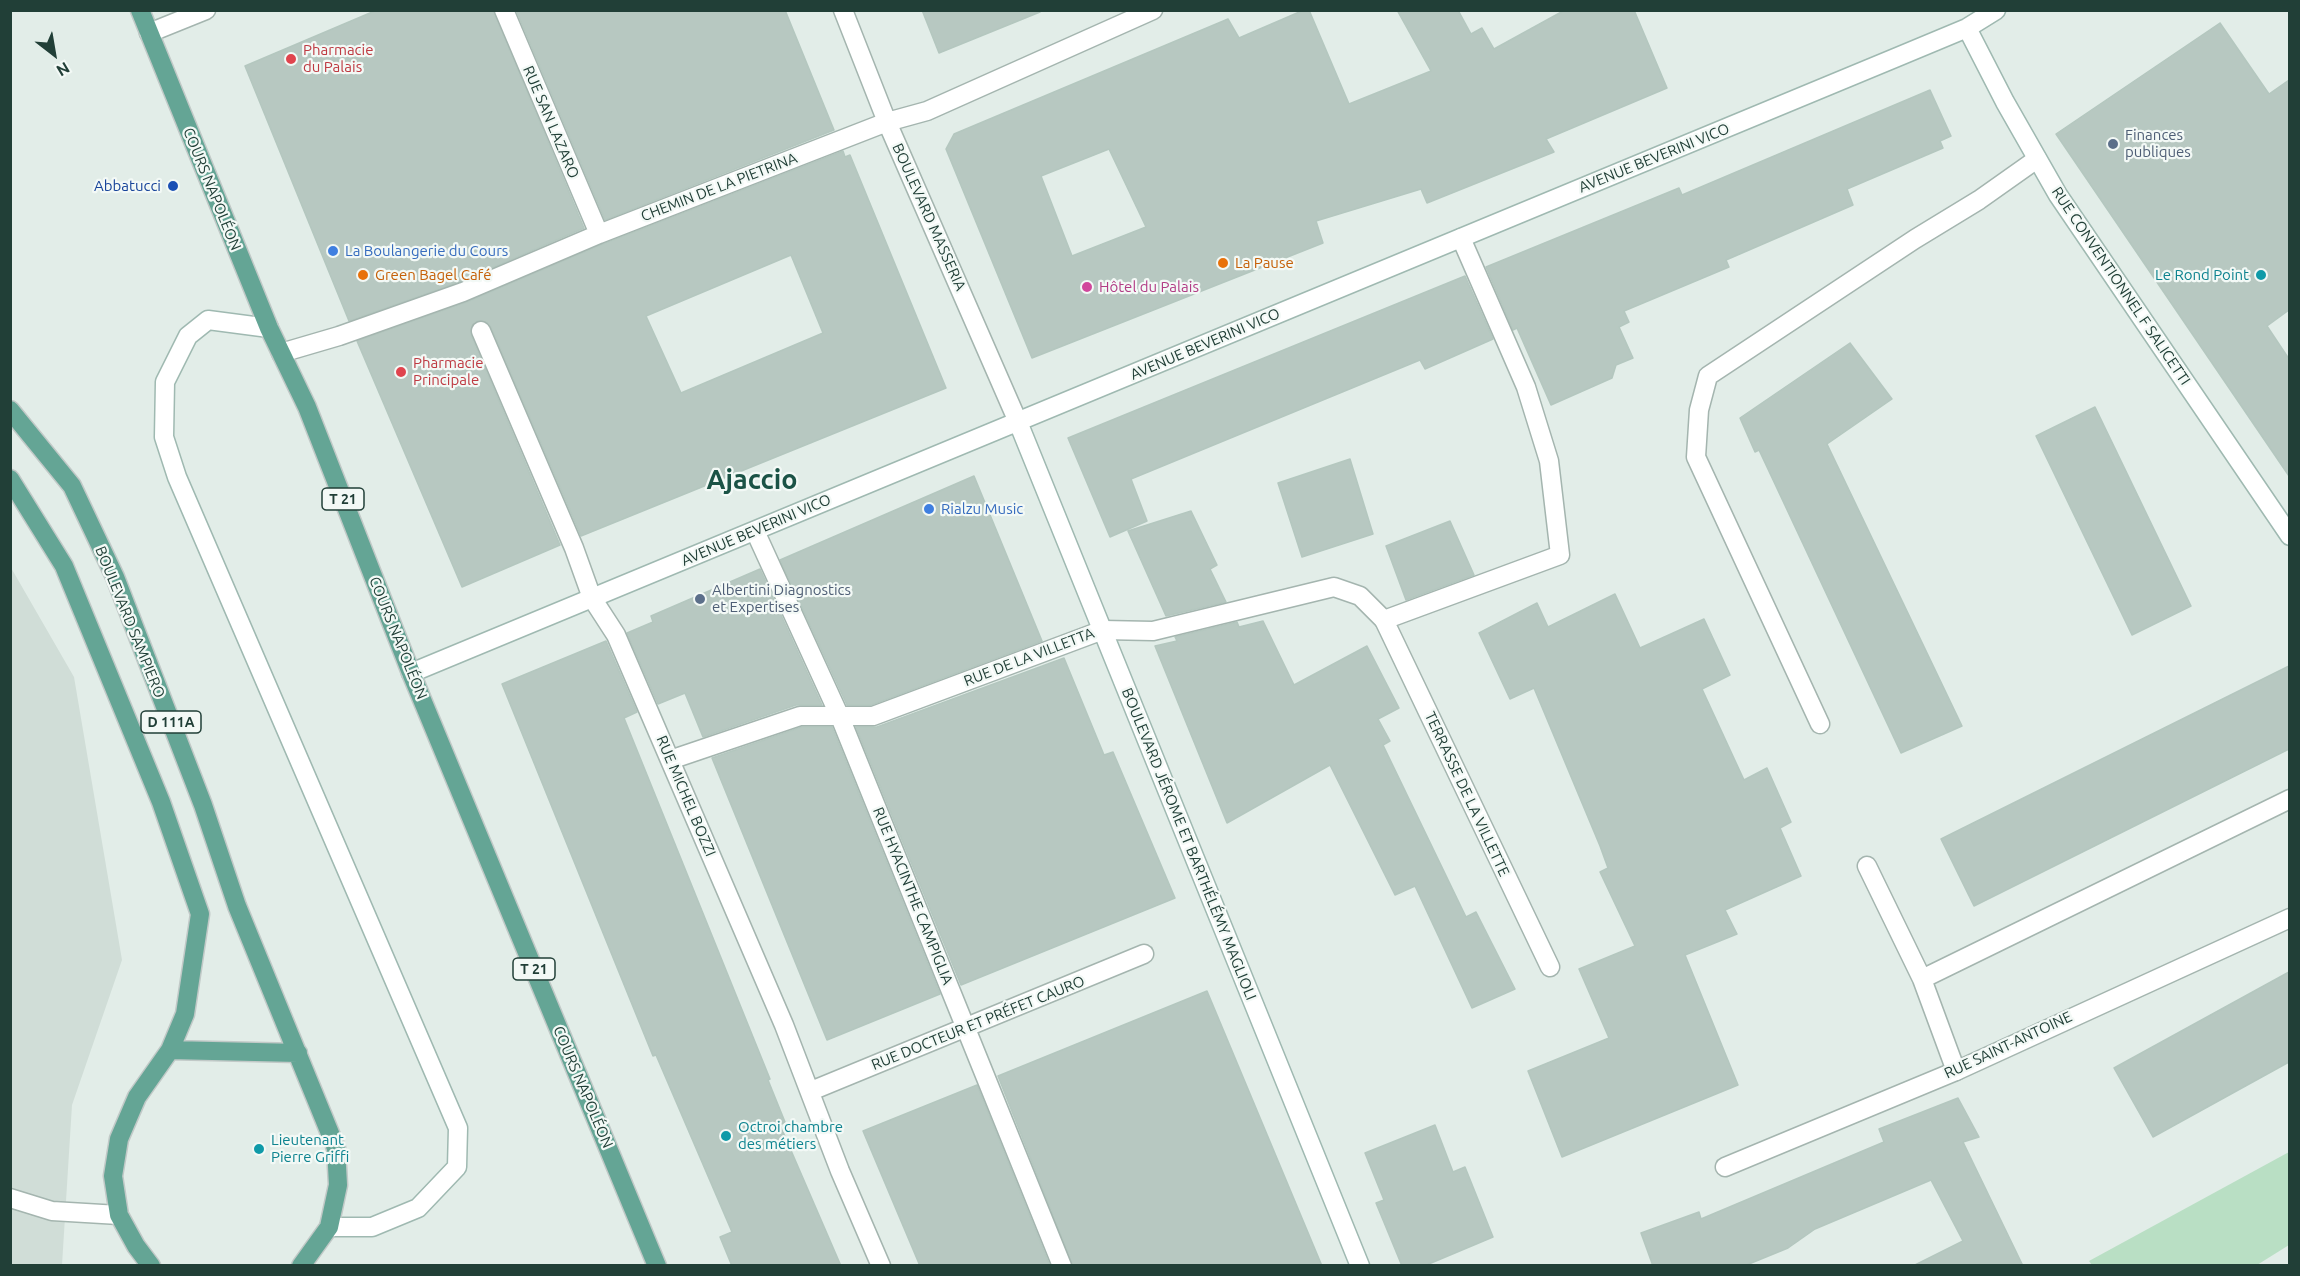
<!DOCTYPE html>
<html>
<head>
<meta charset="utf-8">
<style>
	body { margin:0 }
	#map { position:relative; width:2300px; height:1276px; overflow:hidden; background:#e2ede8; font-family:Ubuntu,sans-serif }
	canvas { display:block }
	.frame { position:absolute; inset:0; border:12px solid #213f37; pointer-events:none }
	.north { position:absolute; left:24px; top:24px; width:60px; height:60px; -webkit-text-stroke:4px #f3f9f6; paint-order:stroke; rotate:149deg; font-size:16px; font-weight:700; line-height:24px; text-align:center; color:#213f37 }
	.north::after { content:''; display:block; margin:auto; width:21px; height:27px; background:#213f37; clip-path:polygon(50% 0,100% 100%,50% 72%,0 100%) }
</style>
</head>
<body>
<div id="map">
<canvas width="2300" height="1276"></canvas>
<div class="frame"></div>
<div class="north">N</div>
</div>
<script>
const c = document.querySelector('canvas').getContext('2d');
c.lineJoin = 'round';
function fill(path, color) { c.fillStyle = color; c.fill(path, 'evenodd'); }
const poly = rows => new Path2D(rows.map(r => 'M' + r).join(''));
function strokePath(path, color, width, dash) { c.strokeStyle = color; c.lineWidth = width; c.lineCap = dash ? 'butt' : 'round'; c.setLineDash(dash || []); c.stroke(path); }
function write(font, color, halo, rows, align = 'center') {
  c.font = font + ' Ubuntu,sans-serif'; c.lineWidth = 4.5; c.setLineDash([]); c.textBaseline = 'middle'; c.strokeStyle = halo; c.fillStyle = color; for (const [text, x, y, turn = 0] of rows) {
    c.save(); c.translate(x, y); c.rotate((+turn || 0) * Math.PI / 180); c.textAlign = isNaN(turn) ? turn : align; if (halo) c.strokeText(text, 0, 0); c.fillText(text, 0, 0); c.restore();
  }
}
fill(poly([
	[10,566,74,677,122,960,72,1105,62,1265,11,1265]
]), '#d0ddd7');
fill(poly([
	[2289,1152,2289,1245,2257,1265,2092,1265,2089,1261]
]), '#b9dfc4');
const building = poly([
	[377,10,493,10,584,228,459,282,349,321,245,66,377,10],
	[516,10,785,10,834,130,605,220,516,10],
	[922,10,1040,10,1040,12,939,53,922,10],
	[1304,10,1309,10,1349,104,1431,71,1397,10,1458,10,1471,34,1482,28,1494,49,1565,10,1634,10,1667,88,1546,139,1554,152,1427,203,1421,189,1316,221,1323,243,1032,358,946,149,954,134,1228,19,1239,38,1304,10],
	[1109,149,1146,227,1072,256,1041,176,1109,149],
	[2220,23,2269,94,2289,80,2289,310,2267,326,2289,359,2289,476,2056,134,2220,23],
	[1930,90,1951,136,1940,141,1943,148,1847,189,1853,205,1726,260,1729,267,1624,311,1629,322,1619,327,1633,358,1616,365,1612,378,1551,405,1517,328,1513,330,1486,267,1679,188,1682,195,1930,90],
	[843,151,845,157,850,155,946,388,581,536,491,327,487,322,477,321,472,325,471,335,560,545,462,587,357,341,467,302,603,244,843,151],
	[791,255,823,333,681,393,646,316,791,255],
	[1465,276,1493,339,1425,369,1420,360,1131,479,1147,521,1110,537,1068,438,1465,276],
	[1850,343,1892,399,1827,444,1962,726,1901,753,1759,450,1755,452,1740,418,1850,343],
	[2095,407,2191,606,2132,635,2036,436,2095,407],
	[1350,459,1373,534,1302,557,1278,483,1350,459],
	[974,476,1042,641,871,705,847,705,780,560,974,476],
	[1191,511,1217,565,1210,569,1226,602,1166,616,1128,531,1191,511],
	[1450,521,1474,575,1406,600,1386,546,1450,521],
	[760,569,822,705,796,705,703,737,685,693,658,704,627,633,653,622,651,616,760,569],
	[1615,594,1640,648,1704,619,1730,675,1702,689,1744,780,1767,768,1791,822,1780,828,1801,876,1725,910,1737,934,1685,955,1738,1085,1562,1157,1528,1071,1609,1038,1579,969,1635,946,1600,872,1608,868,1600,846,1534,688,1510,699,1479,633,1537,603,1548,627,1615,594],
	[1263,621,1294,685,1367,646,1399,708,1378,719,1390,741,1383,745,1466,917,1476,912,1515,989,1472,1008,1415,886,1395,895,1330,765,1227,823,1155,646,1177,641,1175,637,1237,622,1239,627,1263,621],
	[606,641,637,712,624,718,770,1079,768,1080,785,1122,780,1125,841,1266,732,1266,720,1237,732,1232,656,1055,653,1056,502,684,606,641],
	[1064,658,1104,755,1113,752,1175,898,961,985,856,727,877,727,1064,658],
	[2289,666,2289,749,1974,906,1941,839,2289,666],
	[802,727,832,727,940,994,827,1040,712,758,802,727],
	[2289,972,2289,1062,2153,1137,2114,1068,2289,972],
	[1207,991,1322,1266,1073,1266,998,1076,1207,991],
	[977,1085,1050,1266,920,1266,863,1131,977,1085],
	[1958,1098,1979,1137,1963,1142,2023,1266,1913,1266,1963,1241,1931,1180,1815,1229,1788,1248,1744,1266,1653,1266,1641,1233,1699,1212,1701,1219,1884,1142,1879,1129,1958,1098],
	[1435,1125,1453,1172,1465,1167,1493,1237,1424,1266,1402,1266,1376,1203,1384,1200,1365,1153,1435,1125]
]);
fill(building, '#b7c8c1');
strokePath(building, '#b4c7bf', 1.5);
const lane = poly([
	[1461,238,1526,387,1549,461,1560,555,1384,620,1550,967],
	[1820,724,1696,457,1699,410,1708,376,1915,239,1979,200,2037,159],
	[1867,866,1922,979,1956,1071],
	[1922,979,2290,799]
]);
const street = poly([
	[504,10,599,234],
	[843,10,887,122,1018,422],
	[149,33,206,10],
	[481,331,574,548,592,598,616,635,784,1025,840,1171,881,1266],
	[281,353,339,336,463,292,599,234,887,122,927,111,1153,10],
	[755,531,840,717,1062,1266],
	[670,760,800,716,873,716,1103,630,1153,631,1334,587,1360,596,1384,620],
	[811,1091,1144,954],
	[1725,1167,1956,1071,2290,918],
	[10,1198,52,1211,119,1215]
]);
const secondary = poly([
	[1967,28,2005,102,2058,195,2290,536],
	[269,328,208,320,188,336,165,382,164,437,177,477,458,1128,457,1167,418,1208,372,1227,329,1227],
	[1018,422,1360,1266],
	[411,673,1895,58,1967,28,1996,10]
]);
const primary = poly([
	[140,10,269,328,307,407,411,673,657,1266],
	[10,410,72,486,115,577,203,805,237,906,336,1148,338,1185,329,1227,301,1266],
	[10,479,64,566,161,802,200,914,185,1014,170,1050,137,1097,119,1139,113,1176,119,1215,136,1246,151,1266],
	[170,1050,298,1053]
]);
strokePath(lane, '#a4b5af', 21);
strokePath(street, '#a4b5af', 21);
strokePath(secondary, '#9fb9b1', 21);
strokePath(primary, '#c1c9c7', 21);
strokePath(lane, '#fff', 18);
strokePath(street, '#fff', 18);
strokePath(secondary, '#fff', 18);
strokePath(primary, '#64a595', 18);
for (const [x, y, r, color] of [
	[291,59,6,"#e0444e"],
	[2113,144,6,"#5c6f8a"],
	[173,186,6,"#1a4fb4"],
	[333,251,6,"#3f7fe0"],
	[1223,263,6,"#e8710a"],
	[363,275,6,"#e8710a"],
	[2261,275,6,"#0f9aa8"],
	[1087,287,6,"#d1479c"],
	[401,372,6,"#e0444e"],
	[929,509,6,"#3f7fe0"],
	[700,599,6,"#5c6f8a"],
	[726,1136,6,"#0f9aa8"],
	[259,1149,6,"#0f9aa8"]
]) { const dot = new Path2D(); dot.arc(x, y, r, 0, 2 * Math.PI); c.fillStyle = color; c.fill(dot); strokePath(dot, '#f3f9f6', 2); }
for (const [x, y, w] of [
	[343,499,42],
	[171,722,60],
	[534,969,42]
]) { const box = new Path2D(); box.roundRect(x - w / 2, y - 11, w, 22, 4.5); c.fillStyle = '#f3f9f6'; c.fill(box); strokePath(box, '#213f37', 1.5); }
write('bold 14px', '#213f37', null, [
	["T 21",343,499],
	["D 111A",171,722],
	["T 21",534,969]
]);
write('15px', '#be3a42', '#f3f9f6', [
	["Pharmacie",303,50],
	["du Palais",303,67],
	["Pharmacie",413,363],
	["Principale",413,380]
], 'left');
write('15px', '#213f37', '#f3f9f6', [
	["RUE SAN LAZARO",551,122,67],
	["AVENUE BEVERINI VICO",1654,158,-22],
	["CHEMIN DE LA PIETRINA",719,187,-21],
	["COURS NAPOLÉON",212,189,68],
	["BOULEVARD MASSERIA",929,217,66],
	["RUE CONVENTIONNEL F SALICETTI",2121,286,56],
	["AVENUE BEVERINI VICO",1205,344,-23],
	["AVENUE BEVERINI VICO",756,530,-23],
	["BOULEVARD SAMPIERO",130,622,68],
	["COURS NAPOLÉON",398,638,68],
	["RUE DE LA VILLETTA",1029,657,-21],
	["TERRASSE DE LA VILLETTE",1467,794,65],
	["RUE MICHEL BOZZI",686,796,67],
	["BOULEVARD JÉROME ET BARTHÉLÉMY MAGLIOLI",1189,844,68],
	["RUE HYACINTHE CAMPIGLIA",913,896,68],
	["RUE DOCTEUR ET PRÉFET CAURO",978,1023,-22],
	["RUE SAINT-ANTOINE",2008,1045,-25],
	["COURS NAPOLÉON",583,1087,67]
]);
write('15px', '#4e5e75', '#f3f9f6', [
	["Finances",2125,135],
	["publiques",2125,152],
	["Albertini Diagnostics",712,590],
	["et Expertises",712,607]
], 'left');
write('15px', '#164399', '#f3f9f6', [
	["Abbatucci",161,186]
], 'right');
write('15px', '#366cbe', '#f3f9f6', [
	["La Boulangerie du Cours",345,251],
	["Rialzu Music",941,509]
], 'left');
write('15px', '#c56008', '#f3f9f6', [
	["La Pause",1235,263],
	["Green Bagel Café",375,275]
], 'left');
write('15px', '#0d838f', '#f3f9f6', [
	["Le Rond Point",2249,275,"right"],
	["Octroi chambre",738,1127],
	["des métiers",738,1144],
	["Lieutenant",271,1140],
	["Pierre Griffi",271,1157]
], 'left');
write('15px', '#b23c85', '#f3f9f6', [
	["Hôtel du Palais",1099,287]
], 'left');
write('bold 27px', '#1b5346', '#f3f9f6', [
	["Ajaccio",752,480]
]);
</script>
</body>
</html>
